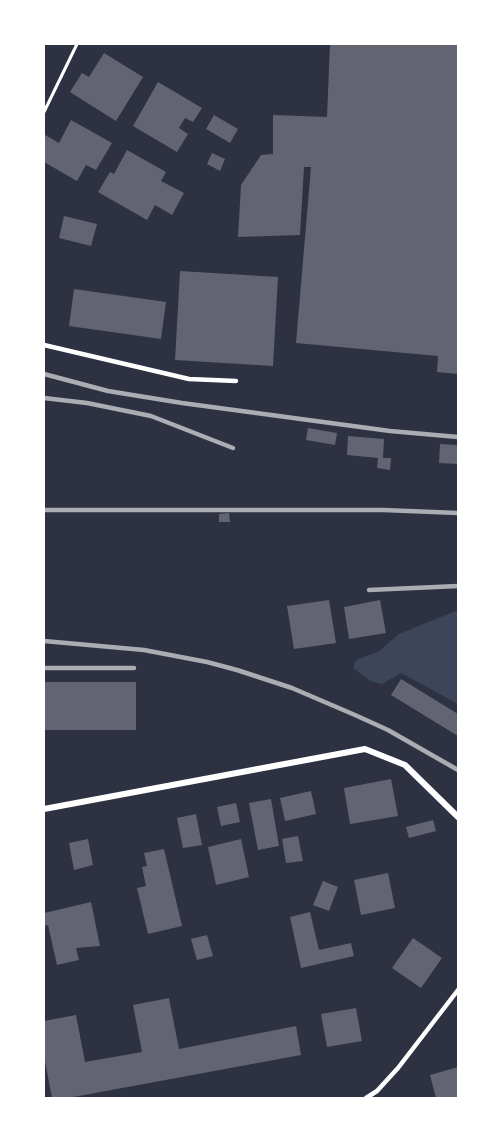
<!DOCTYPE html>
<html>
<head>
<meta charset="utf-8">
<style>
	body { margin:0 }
	#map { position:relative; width:502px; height:1142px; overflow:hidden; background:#2d3142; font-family:"Fira Sans Condensed",sans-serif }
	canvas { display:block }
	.frame { position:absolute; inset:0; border:45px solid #fff; pointer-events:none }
</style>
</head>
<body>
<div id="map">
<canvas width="502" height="1142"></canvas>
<div class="frame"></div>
</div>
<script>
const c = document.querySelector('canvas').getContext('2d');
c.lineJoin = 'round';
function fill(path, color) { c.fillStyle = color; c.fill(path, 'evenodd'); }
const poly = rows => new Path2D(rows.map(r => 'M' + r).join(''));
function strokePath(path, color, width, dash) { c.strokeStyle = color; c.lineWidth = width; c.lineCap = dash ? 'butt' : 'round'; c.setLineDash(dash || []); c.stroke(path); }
fill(poly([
	[458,610,458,704,401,673,382,684,370,681,353,668,356,660,379,651,399,634]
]), '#3c4559');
fill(poly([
	[330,44,458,44,458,374,437,372,438,356,296,343,311,167,304,167,300,235,238,237,241,185,261,155,273,154,273,115,327,117],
	[104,53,143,77,116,121,70,92,82,73,89,77],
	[158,82,202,108,193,122,185,118,179,128,188,134,177,152,133,126],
	[214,115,238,129,230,143,206,129],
	[71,120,112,143,96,170,86,165,77,181,44,162,44,138,45,135,59,143],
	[127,150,166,172,161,181,184,193,172,215,155,205,147,220,98,192,110,172,114,174],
	[212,153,225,159,220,171,207,164],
	[64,216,97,224,91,246,59,238],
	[180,271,278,277,273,366,175,360],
	[74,289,166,302,161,339,69,326],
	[308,428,337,433,335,445,306,440],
	[348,436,384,439,383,458,391,458,390,470,377,468,378,458,347,455],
	[440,444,458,445,458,464,439,463],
	[229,513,230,522,219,522,219,514],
	[329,600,336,643,294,649,287,606],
	[380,600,386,633,349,639,344,607],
	[401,679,458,714,458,736,391,695],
	[44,682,136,682,136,730,44,730],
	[391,779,398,816,350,824,344,788],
	[311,791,316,814,285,821,280,798],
	[271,799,279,846,258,850,249,803],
	[236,803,240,822,221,826,217,807],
	[196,814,202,845,183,848,177,818],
	[433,820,436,831,409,838,406,827],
	[298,836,303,861,286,863,282,839],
	[88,839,93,865,74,870,69,843],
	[241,839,249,877,216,885,208,847],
	[164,849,182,926,148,934,137,888,146,886,142,867,147,866,144,853],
	[388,873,395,908,361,915,354,880],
	[323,881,338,887,329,911,313,905],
	[91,902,100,946,76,948,79,960,57,965,48,925,44,926,44,913],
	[310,912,319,950,351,943,354,956,301,968,290,917],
	[207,935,213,956,197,960,191,939],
	[413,938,442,958,421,988,392,968],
	[169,998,179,1049,296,1026,301,1055,68,1098,52,1098,44,1056,44,1021,76,1015,85,1062,142,1052,133,1005],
	[356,1008,362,1041,327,1047,321,1014],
	[458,1067,458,1098,436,1098,430,1075]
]), '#626471');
strokePath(poly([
	[44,112,77,44]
]), '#fff', 3);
strokePath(poly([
	[44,345,189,379,236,381],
	[366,1098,377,1091,398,1068,458,990]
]), '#fff', 4.5);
strokePath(poly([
	[44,809,365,749,405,765,458,817]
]), '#fff', 6);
strokePath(poly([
	[44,374,108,391,182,403,390,431,458,437],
	[44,398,87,403,151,416,233,448],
	[44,510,383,510,458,513],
	[369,590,458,586],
	[44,641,144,650,207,662,237,670,292,688,355,715,388,730,458,770],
	[44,668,134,668]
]), '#abadb3', 4.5);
</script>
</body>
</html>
